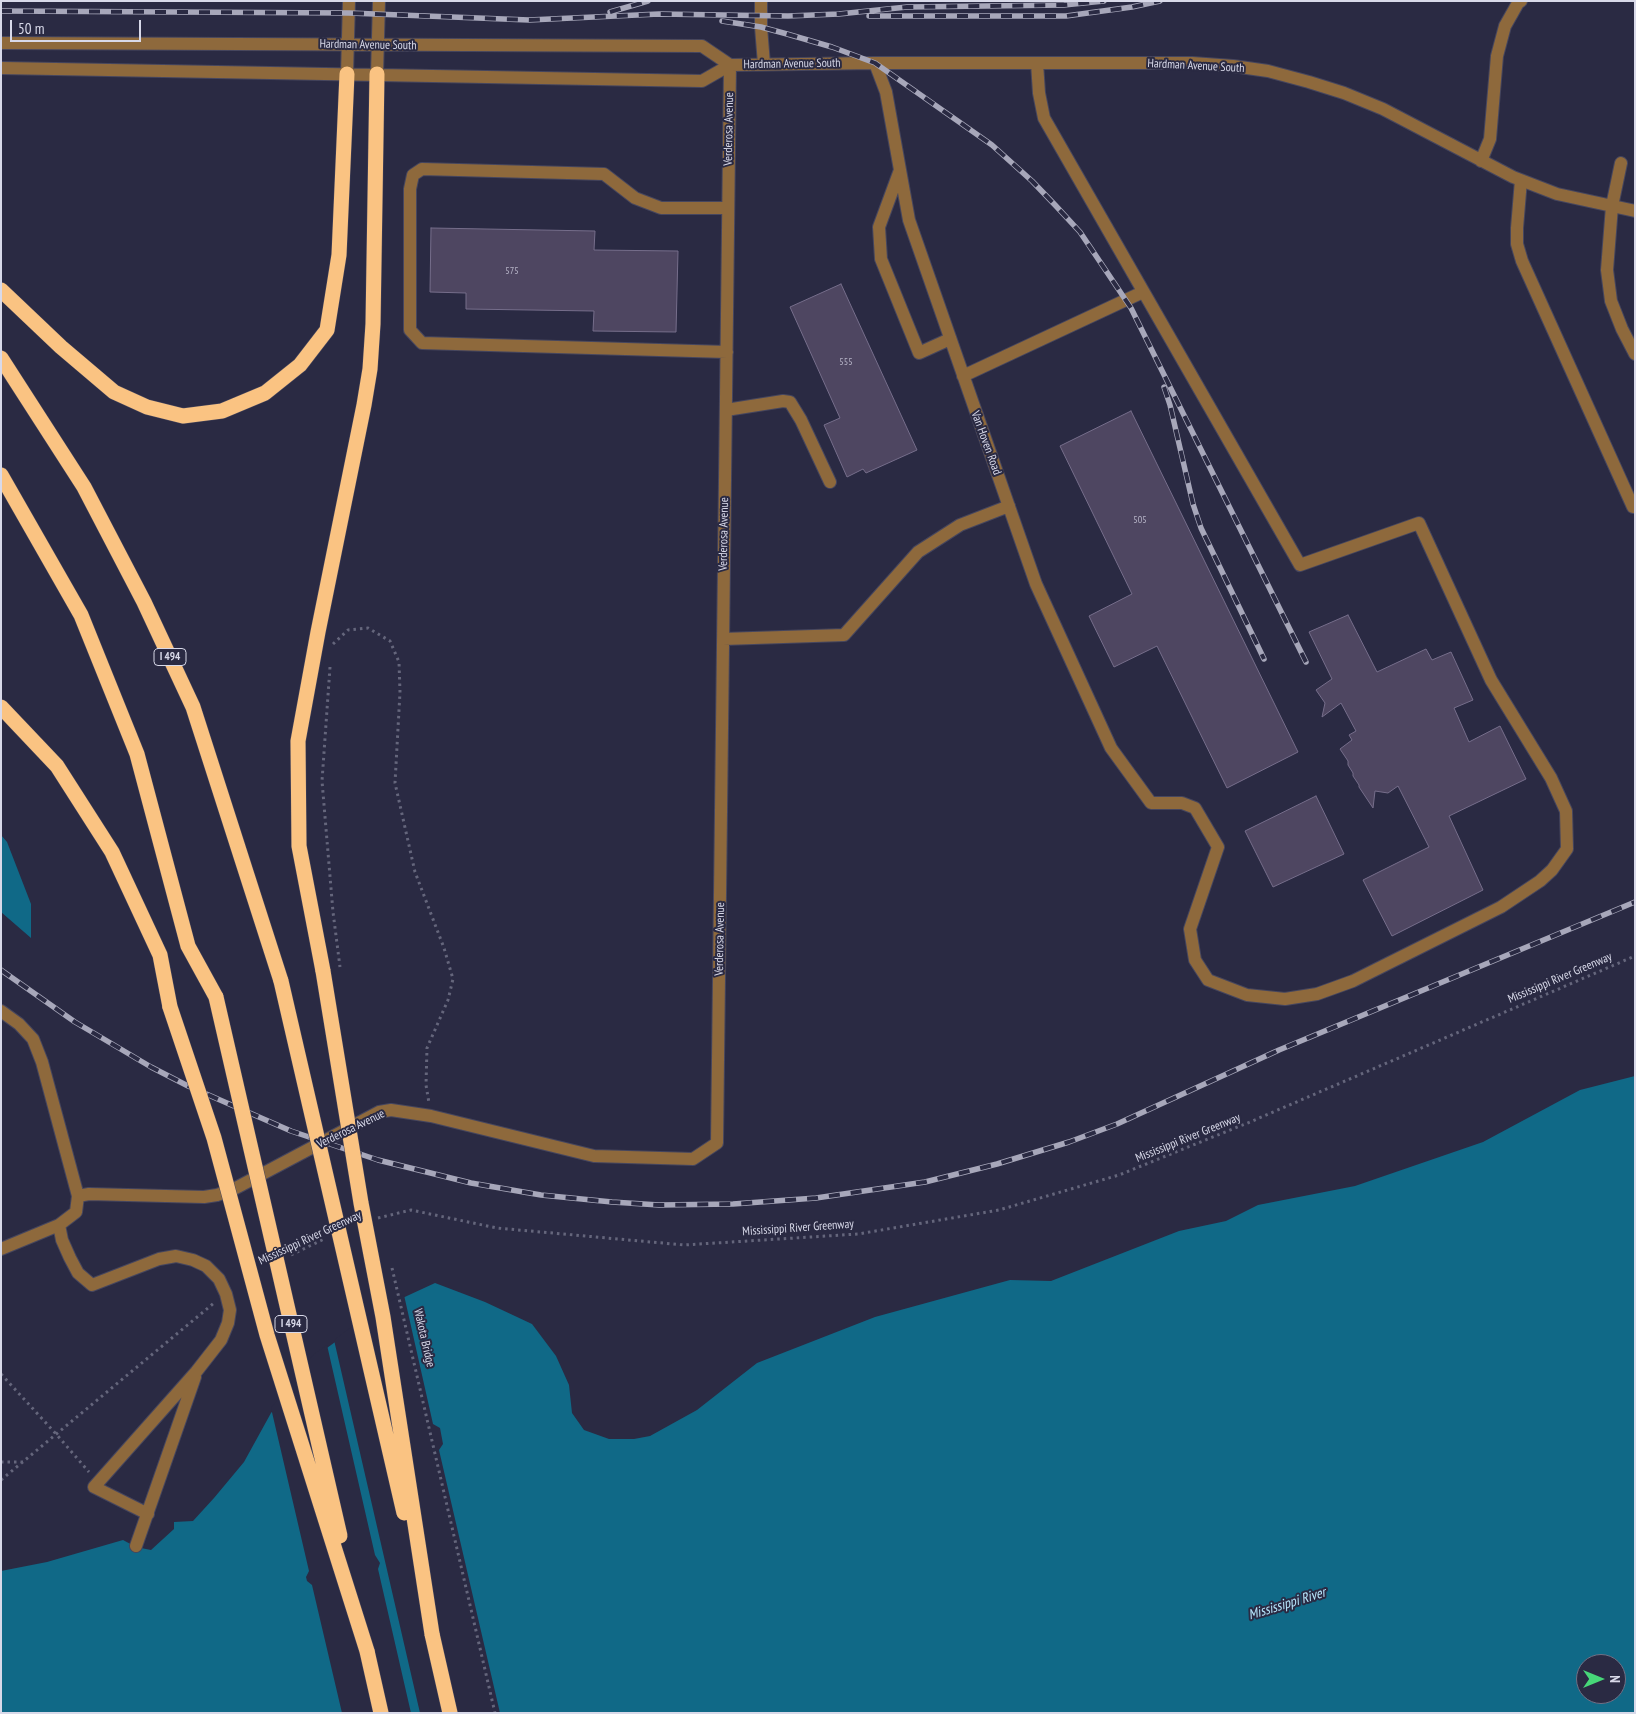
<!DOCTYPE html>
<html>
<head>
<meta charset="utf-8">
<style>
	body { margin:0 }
	#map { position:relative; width:1636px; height:1714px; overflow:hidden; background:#2a2a43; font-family:"PT Sans Narrow",sans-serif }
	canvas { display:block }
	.frame { position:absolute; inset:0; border:2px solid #d8d9e9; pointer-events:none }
	.north { position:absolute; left:1576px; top:1654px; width:50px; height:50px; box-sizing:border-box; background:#2a2a43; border:1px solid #707085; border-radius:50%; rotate:90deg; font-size:14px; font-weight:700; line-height:20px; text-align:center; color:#d8d9e9 }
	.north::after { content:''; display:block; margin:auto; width:18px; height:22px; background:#47d779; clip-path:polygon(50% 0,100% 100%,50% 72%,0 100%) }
	.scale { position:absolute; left:10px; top:20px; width:131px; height:22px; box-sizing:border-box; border:2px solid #d8d9e9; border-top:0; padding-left:6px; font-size:15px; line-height:18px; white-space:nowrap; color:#d8d9e9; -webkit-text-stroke:4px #2a2a43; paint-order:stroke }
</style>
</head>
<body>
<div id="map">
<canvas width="1636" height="1714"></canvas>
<div class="frame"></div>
<div class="north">N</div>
<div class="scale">50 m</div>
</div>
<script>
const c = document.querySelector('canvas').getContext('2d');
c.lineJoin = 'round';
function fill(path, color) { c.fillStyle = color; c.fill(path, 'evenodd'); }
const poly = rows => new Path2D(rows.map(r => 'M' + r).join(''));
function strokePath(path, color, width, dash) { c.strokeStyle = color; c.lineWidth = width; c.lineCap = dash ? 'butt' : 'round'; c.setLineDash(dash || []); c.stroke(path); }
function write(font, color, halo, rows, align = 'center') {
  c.font = font + ' "PT Sans Narrow",sans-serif'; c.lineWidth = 4; c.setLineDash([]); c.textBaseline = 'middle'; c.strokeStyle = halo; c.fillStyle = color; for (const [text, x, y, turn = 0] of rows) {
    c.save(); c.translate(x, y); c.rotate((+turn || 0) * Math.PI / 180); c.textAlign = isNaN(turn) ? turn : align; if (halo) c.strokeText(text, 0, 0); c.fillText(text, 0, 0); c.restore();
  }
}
fill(poly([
	[1,835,7,842,31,904,31,938,1,912],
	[1635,1076,1635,1713,1,1713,1,1571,47,1562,123,1540,136,1547,151,1550,174,1529,174,1522,193,1521,214,1498,244,1462,271,1413,316,1356,383,1307,435,1283,485,1302,532,1324,556,1356,569,1385,572,1413,584,1430,609,1439,634,1439,650,1436,697,1410,757,1363,875,1317,1010,1280,1051,1281,1179,1231,1226,1221,1258,1205,1355,1186,1483,1142,1580,1090],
	[1586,1664,1616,1664,1616,1694,1586,1694]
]), '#106987');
fill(poly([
	[404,1295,433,1424,440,1428,443,1444,439,1450,500,1713,420,1713,334,1340,381,1305],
	[327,1345,375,1555,380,1563,378,1569,411,1713,342,1713,312,1585,307,1581,306,1577,309,1571,271,1408,314,1354]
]), '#2a2a43');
const building = poly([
	[431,228,595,231,594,250,678,251,676,332,593,331,594,311,466,309,466,293,430,292,431,228],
	[841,284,917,450,866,473,863,469,847,477,824,425,840,418,790,307,841,284],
	[1131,411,1298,752,1227,788,1157,646,1114,667,1089,616,1132,594,1060,446,1131,411],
	[1348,615,1377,672,1426,649,1432,660,1451,652,1473,700,1454,708,1469,742,1500,726,1526,779,1449,816,1483,890,1392,936,1363,880,1429,847,1398,786,1388,793,1375,791,1373,808,1359,787,1359,785,1353,776,1353,773,1348,765,1348,761,1340,749,1352,740,1349,735,1356,731,1341,703,1322,717,1325,703,1316,690,1332,679,1309,632,1348,615],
	[1316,796,1344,854,1273,887,1245,831,1316,796]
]);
fill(building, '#4e4661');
strokePath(building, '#766e8b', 1);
const minor = poly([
	[761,1,761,27,764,64],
	[1,43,702,46,730,65],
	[875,63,886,92,909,220,1036,584,1111,748,1151,803,1182,803,1195,808,1218,847,1190,929,1195,960,1208,980,1247,995,1285,999,1317,994,1353,981,1501,907,1540,881,1552,870,1567,849,1566,811,1551,778,1491,680,1419,523,1300,565,1044,118,1039,93,1037,63],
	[1,68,702,81,730,65,875,63,1192,63,1233,66,1268,71,1309,82,1344,93,1383,109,1513,177,1557,194,1635,211],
	[347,74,349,1],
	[377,74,379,1],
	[1481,161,1490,139,1497,56,1505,26,1518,3,1521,1],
	[1621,163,1612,206,1607,270,1611,301,1622,329,1635,354],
	[900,170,879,227,881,259,919,353,950,339],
	[1521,180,1517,228,1517,244,1522,261,1633,507],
	[727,352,422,343,410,330,410,189,413,175,422,169,604,174,635,198,661,208,728,208],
	[963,376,1143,292],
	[726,410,783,401,790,402,801,420,830,482],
	[723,639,844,635,918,552,960,525,1009,506],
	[1,1011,19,1024,33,1039,42,1062,78,1196,76,1212,59,1225,1,1249],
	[78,1196,89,1194,204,1197,217,1195,232,1190,379,1112,391,1110,431,1116,594,1156,693,1159,717,1143,730,65],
	[59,1225,62,1240,70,1258,78,1273,92,1285,159,1259,176,1256,193,1260,206,1266,219,1279,226,1294,230,1310,228,1323,221,1340,196,1372,94,1487,148,1514],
	[136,1546,195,1377]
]);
const highway = poly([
	[1,290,61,347,114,392,147,407,183,416,222,411,265,393,300,365,327,330,339,255,347,74],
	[1,358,84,487,144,602,193,707,281,981],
	[1,475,81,615,137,754,188,946,216,997],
	[1,707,57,766,112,852,160,955,170,1007],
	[323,971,299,846,298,741,318,632,364,405,370,369,373,324,377,74],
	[432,1634,450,1713],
	[367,1651,381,1713]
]);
strokePath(minor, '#46465e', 14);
strokePath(highway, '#46465e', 16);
strokePath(poly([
	[333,644,348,630,368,628,390,641,399,662,400,692,395,783,415,872,444,948,453,979,448,1000,427,1048,426,1085,429,1103],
	[330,667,322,781,333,912,340,967],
	[378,1218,411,1210,497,1228,684,1245,858,1234,999,1210,1119,1175,1250,1122,1635,956],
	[291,1255,326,1238],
	[1,1374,57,1435,89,1472],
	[1,1462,23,1462],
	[1,1480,214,1303]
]), '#65667c', 3, [2.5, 4]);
strokePath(minor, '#8e693c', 12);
strokePath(highway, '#fac382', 15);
const rail = poly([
	[1,11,349,13,529,20,659,14,788,16,839,14,907,7,1064,5,1104,1],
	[610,12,648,1],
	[869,16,1066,16,1132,7,1160,1],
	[722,21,761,27,787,34,832,47,875,63,992,145,1032,181,1056,206,1080,232,1131,308,1306,662],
	[1164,387,1170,405,1193,504,1201,528,1264,659],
	[1,970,75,1022,151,1067,188,1086,291,1131,378,1160,471,1183,541,1195,612,1202,659,1205,733,1204,816,1198,925,1182,997,1164,1069,1142,1117,1124,1279,1050,1635,902]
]);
strokePath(rail, '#a7a7ba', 5.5);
strokePath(rail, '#2a2a43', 4, [11]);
const highwayBridge = poly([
	[323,971,361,1203,383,1317,432,1634],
	[281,981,404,1513],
	[216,997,340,1536],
	[170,1007,214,1138,267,1335,367,1651]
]);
strokePath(highwayBridge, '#46465e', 16, []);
strokePath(poly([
	[392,1268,495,1713]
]), '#65667c', 3, [2.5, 4]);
strokePath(highwayBridge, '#fac382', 15);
write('10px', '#b6b4c7', null, [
	["575",512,271],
	["555",846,362],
	["505",1140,520]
]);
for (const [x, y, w] of [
	[170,657,32],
	[291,1324,32]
]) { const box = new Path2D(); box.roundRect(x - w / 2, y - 8.5, w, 17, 4); c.fillStyle = '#2a2a43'; c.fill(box); strokePath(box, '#d8d9e9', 1); }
write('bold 11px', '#d8d9e9', null, [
	["I 494",170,657],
	["I 494",291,1324]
]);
write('12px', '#d8d9e9', '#2a2a43', [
	["Hardman Avenue South",368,45,1],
	["Hardman Avenue South",792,64,-1],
	["Hardman Avenue South",1196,66,3],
	["Verderosa Avenue",729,129,-89],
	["Van Hoven Road",986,443,70],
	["Verderosa Avenue",724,534,-89],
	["Verderosa Avenue",720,939,-89],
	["Mississippi River Greenway",1560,978,-23],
	["Verderosa Avenue",351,1129,-26],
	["Mississippi River Greenway",1188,1138,-22],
	["Mississippi River Greenway",798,1228,-4],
	["Mississippi River Greenway",310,1238,-25],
	["Wakota Bridge",424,1338,77]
]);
write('italic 14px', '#b7e6fc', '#2a2a43', [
	["Mississippi River",1287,1604,-17]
]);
</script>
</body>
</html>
